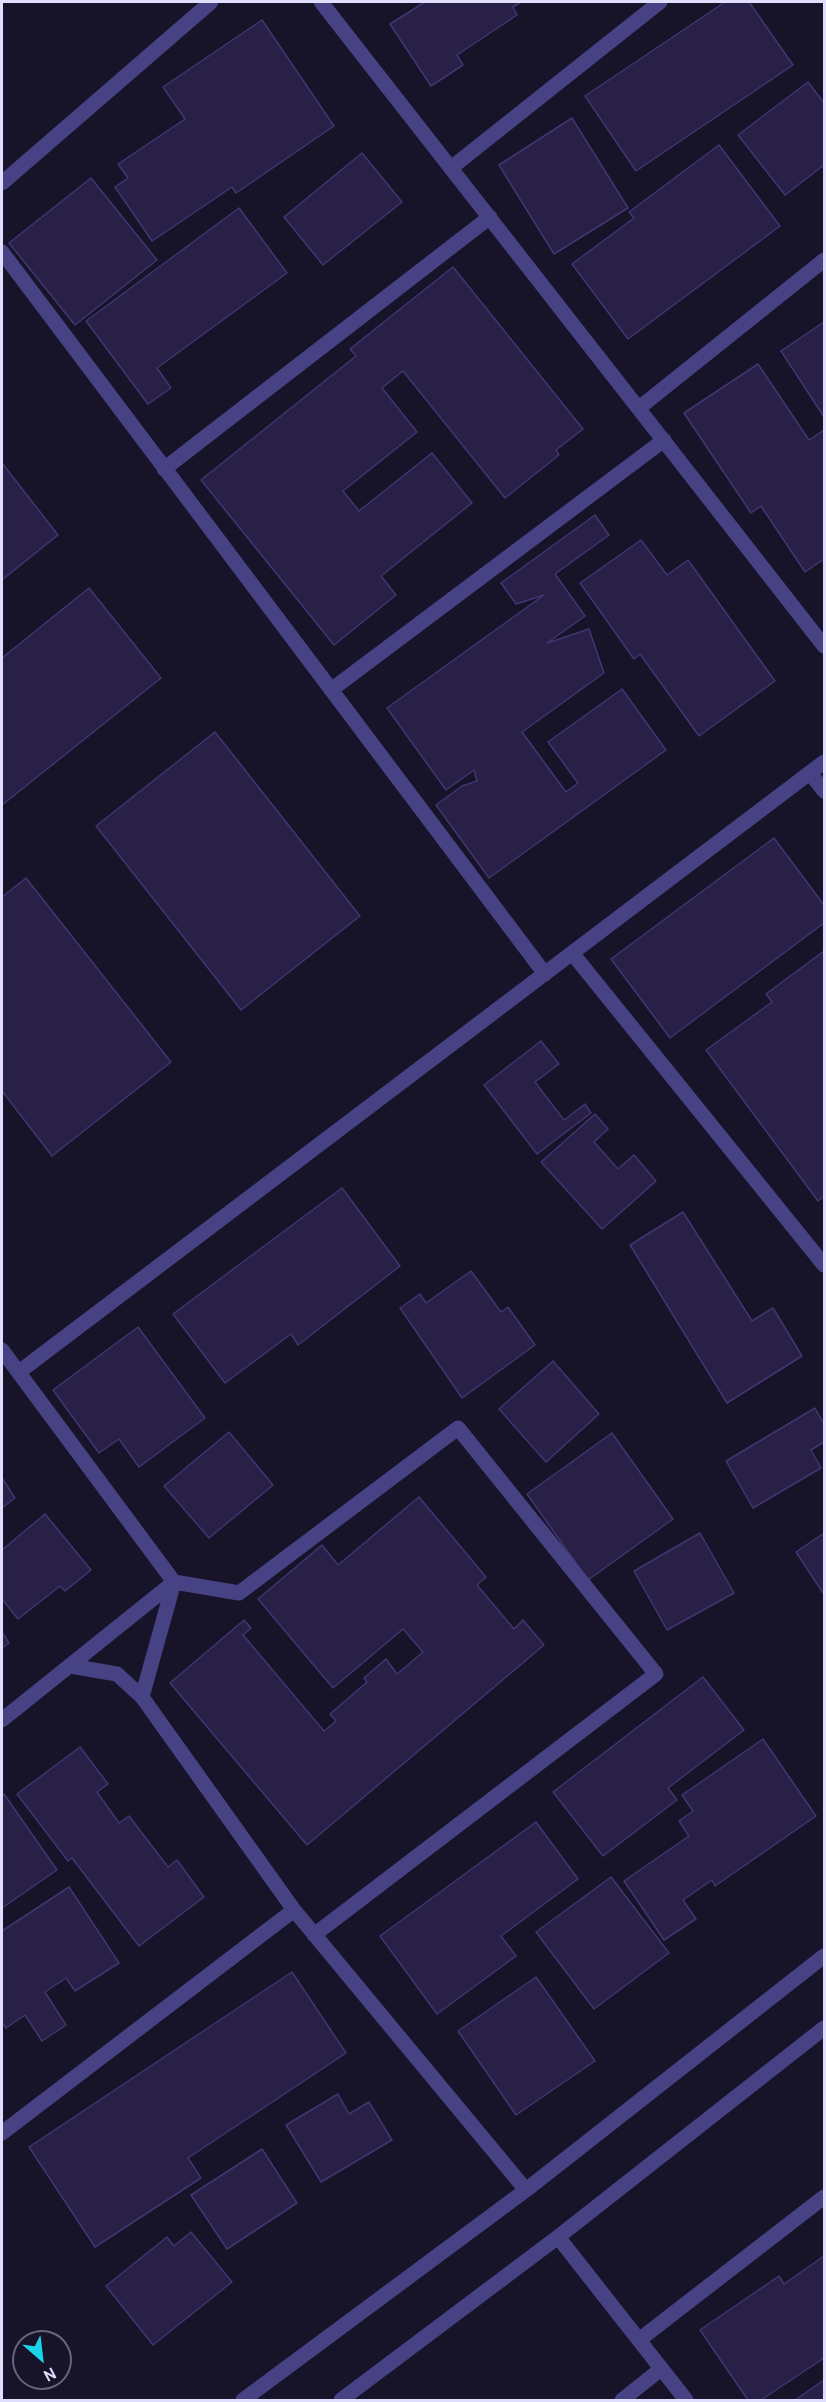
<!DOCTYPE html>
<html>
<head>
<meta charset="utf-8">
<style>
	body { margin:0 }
	#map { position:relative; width:826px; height:2402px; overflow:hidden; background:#171328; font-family:Cabin,sans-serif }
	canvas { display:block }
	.frame { position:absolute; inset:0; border:3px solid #e1ddfc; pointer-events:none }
	.north { position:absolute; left:12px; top:2330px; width:60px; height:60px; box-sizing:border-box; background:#171328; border:2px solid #68647d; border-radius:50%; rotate:152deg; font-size:16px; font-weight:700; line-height:24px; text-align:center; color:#e1ddfc }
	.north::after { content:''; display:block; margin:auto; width:21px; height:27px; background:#1ad3eb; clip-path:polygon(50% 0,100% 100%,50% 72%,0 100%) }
</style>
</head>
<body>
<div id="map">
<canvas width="826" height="2402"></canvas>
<div class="frame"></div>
<div class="north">N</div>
</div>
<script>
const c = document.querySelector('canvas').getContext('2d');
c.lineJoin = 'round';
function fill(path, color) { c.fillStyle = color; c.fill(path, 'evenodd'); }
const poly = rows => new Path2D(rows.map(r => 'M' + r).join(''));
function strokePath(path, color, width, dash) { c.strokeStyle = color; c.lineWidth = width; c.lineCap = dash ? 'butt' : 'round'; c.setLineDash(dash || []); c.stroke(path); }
const building = poly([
	[425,2,521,2,513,7,517,15,457,55,463,65,431,86,390,24,425,2],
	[725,2,749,2,793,65,636,171,585,96,725,2],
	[262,20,334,126,236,193,232,187,152,241,115,187,128,178,118,164,185,119,163,87,262,20],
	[808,82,824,103,824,165,785,195,738,135,808,82],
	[572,118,628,208,554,254,499,165,572,118],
	[719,145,780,226,628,339,572,264,634,218,629,212,719,145],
	[362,153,402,202,323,265,284,217,362,153],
	[91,178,157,260,75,325,9,243,91,178],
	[239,208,287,273,157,368,171,388,148,404,86,321,239,208],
	[453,267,583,429,556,450,559,455,505,498,403,371,382,388,417,432,343,491,359,511,432,453,472,503,381,576,396,595,334,645,201,480,356,356,350,349,453,267],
	[824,322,824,417,781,351,824,322],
	[758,364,809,440,824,430,824,559,805,572,761,506,751,513,684,413,758,364],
	[2,463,58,535,2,580,2,463],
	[595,515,609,535,555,574,585,616,547,643,589,629,604,673,522,732,566,792,578,783,548,742,622,689,666,750,489,878,436,805,462,786,477,781,474,770,446,790,387,708,544,595,516,604,501,583,595,515],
	[641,540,667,575,688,560,775,681,699,736,640,654,634,659,580,583,641,540],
	[89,588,161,678,2,805,2,658,89,588],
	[215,732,360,916,241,1010,96,826,215,732],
	[774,838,824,905,824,923,670,1038,611,959,774,838],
	[26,878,171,1062,52,1156,2,1091,2,897,26,878],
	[824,951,824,1196,818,1201,706,1050,772,1002,766,994,824,951],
	[541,1041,559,1064,535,1082,564,1120,585,1104,591,1113,537,1154,484,1085,541,1041],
	[595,1114,608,1129,594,1142,618,1169,634,1155,656,1181,602,1229,541,1162,595,1114],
	[342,1188,400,1266,298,1345,291,1334,225,1383,173,1314,342,1188],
	[683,1212,752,1321,773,1308,802,1356,727,1403,630,1245,683,1212],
	[471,1271,501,1312,508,1307,535,1345,462,1398,400,1308,420,1294,426,1303,471,1271],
	[138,1327,205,1418,139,1467,119,1439,99,1453,53,1390,138,1327],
	[553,1361,599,1414,546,1462,499,1409,553,1361],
	[815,1408,824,1424,824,1442,811,1450,821,1468,753,1508,726,1461,815,1408],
	[229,1432,273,1485,209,1538,164,1486,229,1432],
	[612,1433,673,1519,588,1580,527,1494,612,1433],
	[2,1478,15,1498,2,1508,2,1478],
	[419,1497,486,1577,477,1585,514,1629,523,1620,544,1645,307,1845,170,1683,244,1620,251,1628,243,1635,324,1731,336,1721,330,1714,367,1682,364,1678,386,1659,397,1674,423,1652,403,1629,333,1688,258,1599,322,1545,338,1565,419,1497],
	[45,1514,91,1570,65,1591,60,1586,18,1619,2,1599,2,1550,45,1514],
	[700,1533,734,1593,667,1630,634,1571,700,1533],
	[824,1533,824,1592,823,1593,796,1552,824,1533],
	[2,1632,9,1643,2,1648,2,1632],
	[703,1677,744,1730,668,1788,677,1800,603,1856,553,1792,703,1677],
	[763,1739,816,1816,715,1886,712,1880,683,1900,696,1919,664,1940,624,1881,689,1836,679,1821,693,1811,682,1795,763,1739],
	[80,1747,108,1784,97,1792,119,1823,129,1816,168,1867,177,1860,204,1897,139,1946,72,1858,68,1861,17,1794,80,1747],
	[4,1794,57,1870,2,1908,2,1796,4,1794],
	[536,1822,578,1879,501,1936,516,1956,437,2014,380,1936,536,1822],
	[611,1877,669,1953,594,2009,536,1932,611,1877],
	[69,1887,119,1963,75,1991,66,1978,45,1992,66,2025,42,2041,25,2015,6,2028,2,2022,2,1931,69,1887],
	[292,1972,346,2053,188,2158,201,2178,95,2247,29,2147,292,1972],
	[536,1977,595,2061,516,2115,458,2031,536,1977],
	[338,2094,349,2114,369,2102,392,2140,321,2182,286,2125,338,2094],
	[262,2149,297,2203,227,2249,191,2195,262,2149],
	[191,2232,232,2282,153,2345,106,2286,167,2237,174,2246,191,2232],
	[824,2256,824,2358,761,2400,748,2400,700,2330,779,2276,784,2284,824,2256],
	[824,2380,824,2400,795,2400,824,2380]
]);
fill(building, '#292048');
strokePath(building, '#423571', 1.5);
strokePath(poly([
	[321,2,824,646],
	[451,168,660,2],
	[2,183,211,2],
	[2,252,545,974],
	[639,408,824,260],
	[164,469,490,217],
	[331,690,664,440],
	[810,773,824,791],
	[572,953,824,1265],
	[2,1350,174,1582,239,1593,458,1428,656,1674,314,1935],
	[19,1372,824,762],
	[70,1666,117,1674,142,1697,294,1910,526,2190],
	[142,1697,174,1582],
	[2,1720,174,1582],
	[2,2133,294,1910],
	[558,2237,686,2400],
	[639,2340,824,2197],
	[243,2400,526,2190,824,1956],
	[341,2400,558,2237,824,2028],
	[622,2400,661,2369]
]), '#464283', 15);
</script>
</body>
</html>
